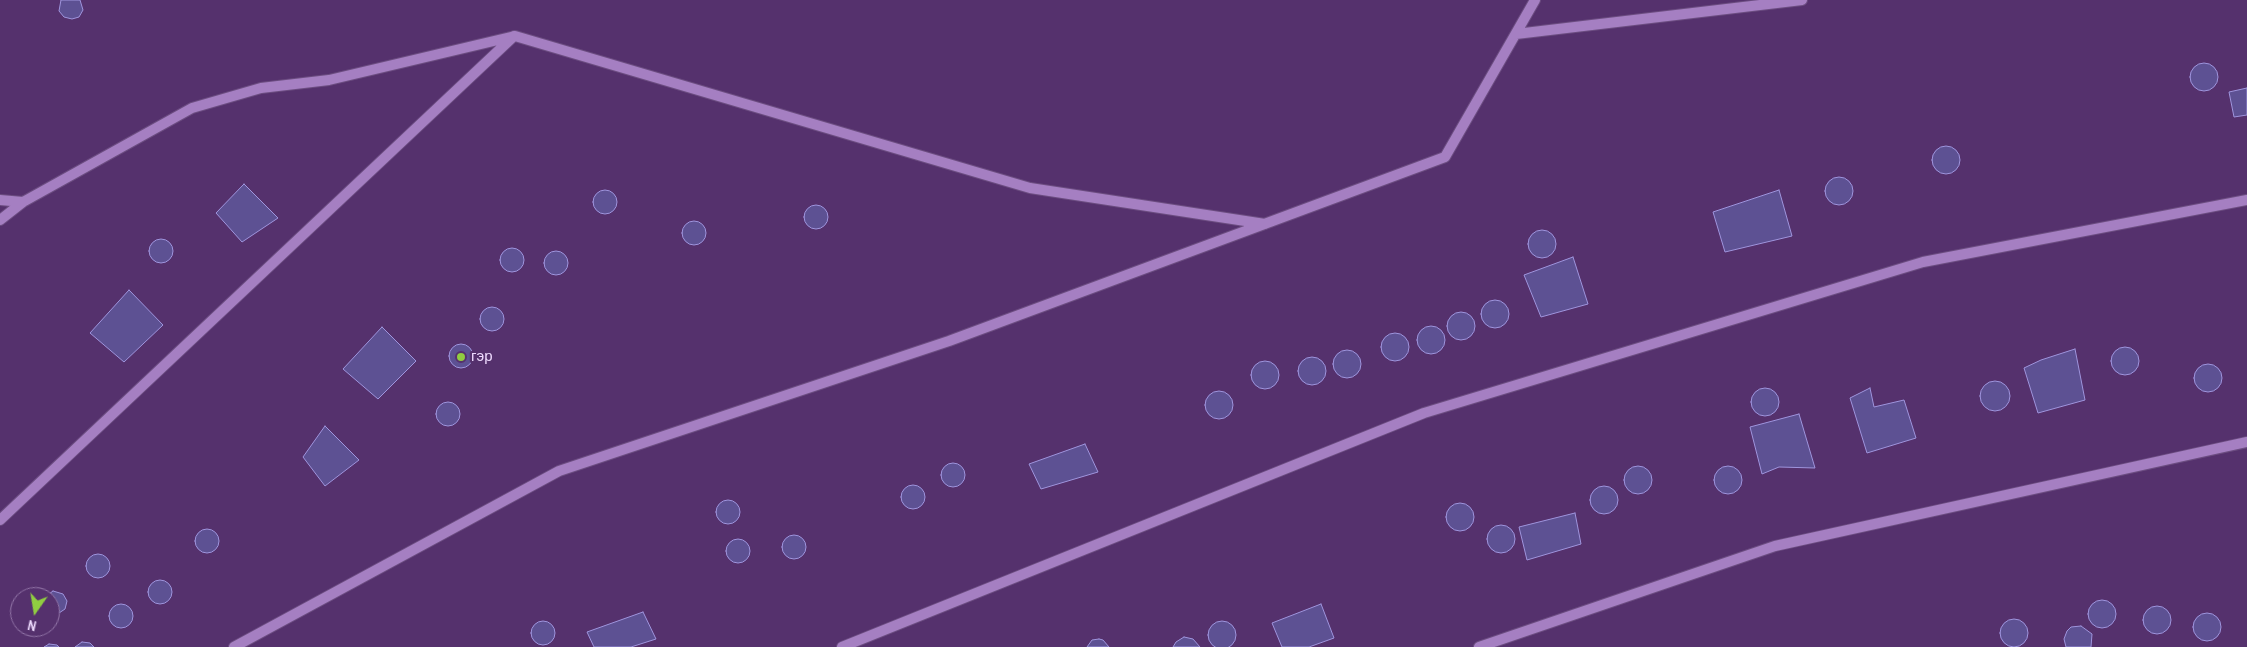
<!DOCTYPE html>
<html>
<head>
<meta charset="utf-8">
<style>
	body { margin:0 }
	#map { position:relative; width:2247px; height:647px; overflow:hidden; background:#55316d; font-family:"Archivo Narrow",sans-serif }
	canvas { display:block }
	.north { position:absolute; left:10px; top:587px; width:50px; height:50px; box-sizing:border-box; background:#55316d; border:1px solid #9275a7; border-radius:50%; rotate:193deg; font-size:14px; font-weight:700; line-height:20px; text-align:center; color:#eedafe }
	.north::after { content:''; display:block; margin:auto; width:18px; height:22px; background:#90cd41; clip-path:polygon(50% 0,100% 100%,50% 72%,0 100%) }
</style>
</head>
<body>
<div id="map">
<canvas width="2247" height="647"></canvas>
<div class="north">N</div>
</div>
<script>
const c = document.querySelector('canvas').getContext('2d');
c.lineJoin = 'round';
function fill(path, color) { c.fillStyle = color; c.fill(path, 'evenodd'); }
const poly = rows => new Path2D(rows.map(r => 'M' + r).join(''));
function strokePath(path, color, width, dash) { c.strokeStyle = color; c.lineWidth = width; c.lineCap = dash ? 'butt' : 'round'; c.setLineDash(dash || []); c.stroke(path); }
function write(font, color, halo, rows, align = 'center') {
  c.font = font + ' "Archivo Narrow",sans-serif'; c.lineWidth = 4.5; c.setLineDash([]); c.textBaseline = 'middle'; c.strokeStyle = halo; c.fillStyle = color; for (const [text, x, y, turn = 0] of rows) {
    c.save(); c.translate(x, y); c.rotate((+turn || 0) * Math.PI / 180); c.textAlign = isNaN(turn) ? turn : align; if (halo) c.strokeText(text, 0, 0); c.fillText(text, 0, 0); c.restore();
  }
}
const building = poly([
	[61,0,80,0,83,10,79,17,72,19,64,17,59,11,61,0],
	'2190 77a14 14 0 1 1 28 0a14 14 0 1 1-28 0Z',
	[2247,88,2247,115,2234,117,2229,92,2247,88],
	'1932 160a14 14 0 1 1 28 0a14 14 0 1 1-28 0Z',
	'1825 191a14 14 0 1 1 28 0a14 14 0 1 1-28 0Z',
	[244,184,278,218,242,242,216,213,244,184],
	[1779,190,1792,236,1725,252,1713,212,1779,190],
	'593 202a12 12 0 1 1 24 0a12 12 0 1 1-24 0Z',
	'804 217a12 12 0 1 1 24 0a12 12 0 1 1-24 0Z',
	'682 233a12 12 0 1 1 24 0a12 12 0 1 1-24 0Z',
	'1528 244a14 14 0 1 1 28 0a14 14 0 1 1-28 0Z',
	'149 251a12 12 0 1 1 24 0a12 12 0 1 1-24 0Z',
	'500 260a12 12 0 1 1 24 0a12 12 0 1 1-24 0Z',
	'544 263a12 12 0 1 1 24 0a12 12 0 1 1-24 0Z',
	[1573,257,1588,304,1541,317,1524,275,1573,257],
	[129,290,163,325,124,362,90,333,129,290],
	'1481 314a14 14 0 1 1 28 0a14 14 0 1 1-28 0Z',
	'480 319a12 12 0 1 1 24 0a12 12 0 1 1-24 0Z',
	'1447 326a14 14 0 1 1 28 0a14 14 0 1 1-28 0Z',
	'1417 340a14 14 0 1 1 28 0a14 14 0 1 1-28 0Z',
	[382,327,416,361,378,399,343,369,382,327],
	'1381 347a14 14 0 1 1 28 0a14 14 0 1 1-28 0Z',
	'449 356a12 12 0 1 1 24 0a12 12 0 1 1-24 0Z',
	'2111 361a14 14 0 1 1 28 0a14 14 0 1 1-28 0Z',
	[2075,349,2085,400,2038,413,2024,368,2041,360,2075,349],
	'1333 364a14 14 0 1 1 28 0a14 14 0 1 1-28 0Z',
	'1298 371a14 14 0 1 1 28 0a14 14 0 1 1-28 0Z',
	'1251 375a14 14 0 1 1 28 0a14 14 0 1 1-28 0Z',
	'2194 378a14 14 0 1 1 28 0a14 14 0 1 1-28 0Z',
	'1980 396a15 15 0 1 1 30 0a15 15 0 1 1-30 0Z',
	'1751 402a14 14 0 1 1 28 0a14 14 0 1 1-28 0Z',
	[1870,388,1874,407,1904,400,1916,438,1867,453,1850,398,1870,388],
	'1205 405a14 14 0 1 1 28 0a14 14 0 1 1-28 0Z',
	'436 414a12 12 0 1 1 24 0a12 12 0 1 1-24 0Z',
	[1799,414,1815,468,1779,467,1762,474,1750,427,1799,414],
	[325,426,359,460,325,486,303,457,325,426],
	[1085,444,1098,472,1041,489,1029,464,1085,444],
	'941 475a12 12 0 1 1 24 0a12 12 0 1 1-24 0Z',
	'1624 480a14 14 0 1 1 28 0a14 14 0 1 1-28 0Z',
	'1714 480a14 14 0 1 1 28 0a14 14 0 1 1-28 0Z',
	'901 497a12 12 0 1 1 24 0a12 12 0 1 1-24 0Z',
	'1590 500a14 14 0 1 1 28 0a14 14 0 1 1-28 0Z',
	'716 512a12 12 0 1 1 24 0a12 12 0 1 1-24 0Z',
	'1446 517a14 14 0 1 1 28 0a14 14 0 1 1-28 0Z',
	[1575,513,1581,544,1527,560,1519,527,1575,513],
	'1487 539a14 14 0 1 1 28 0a14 14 0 1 1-28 0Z',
	'195 541a12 12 0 1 1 24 0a12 12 0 1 1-24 0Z',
	'782 547a12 12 0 1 1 24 0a12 12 0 1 1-24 0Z',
	'726 551a12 12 0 1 1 24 0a12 12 0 1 1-24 0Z',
	'86 566a12 12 0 1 1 24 0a12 12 0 1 1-24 0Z',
	'148 592a12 12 0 1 1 24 0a12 12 0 1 1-24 0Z',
	[53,591,63,594,67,601,65,609,56,615,50,614,50,597,45,597,53,591],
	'2088 614a14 14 0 1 1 28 0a14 14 0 1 1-28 0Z',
	[1321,604,1334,638,1309,647,1282,647,1272,623,1321,604],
	'109 616a12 12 0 1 1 24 0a12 12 0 1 1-24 0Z',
	'2143 620a14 14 0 1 1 28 0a14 14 0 1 1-28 0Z',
	[643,612,656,639,631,647,594,647,587,632,643,612],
	'2193 627a14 14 0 1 1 28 0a14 14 0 1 1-28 0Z',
	'2000 633a14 14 0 1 1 28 0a14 14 0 1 1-28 0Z',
	'1208 635a14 14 0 1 1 28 0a14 14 0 1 1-28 0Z',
	'531 633a12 12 0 1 1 24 0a12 12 0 1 1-24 0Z',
	[2081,626,2092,634,2091,647,2066,647,2064,639,2067,631,2071,627,2081,626],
	[1184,637,1193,639,1200,647,1173,647,1176,642,1184,637],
	[1099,639,1103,640,1109,647,1087,647,1092,640,1099,639],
	[82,642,90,643,94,647,75,647,82,642],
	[49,644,57,645,59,647,44,647,49,644]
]);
fill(building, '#5d5193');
strokePath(building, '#9f95dd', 1);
const minor = poly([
	[1516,34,1802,0],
	[0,200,23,202],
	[0,220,23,202,192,108,261,88,329,80,515,36,1030,188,1265,224],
	[0,520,514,36],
	[234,647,559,471,949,341,1445,157,1535,0],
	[842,647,1424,413,1923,262,2247,200],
	[1479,647,1775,546,2247,442]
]);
strokePath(minor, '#6c4d81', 12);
strokePath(minor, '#a57fc2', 10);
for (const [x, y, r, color] of [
	[461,357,5,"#90cd41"]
]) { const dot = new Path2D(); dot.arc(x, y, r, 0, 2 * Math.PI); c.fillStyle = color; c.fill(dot); strokePath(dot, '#55316d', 2); }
write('15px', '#eedafe', '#55316d', [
	["гэр",471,357]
], 'left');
</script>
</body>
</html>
